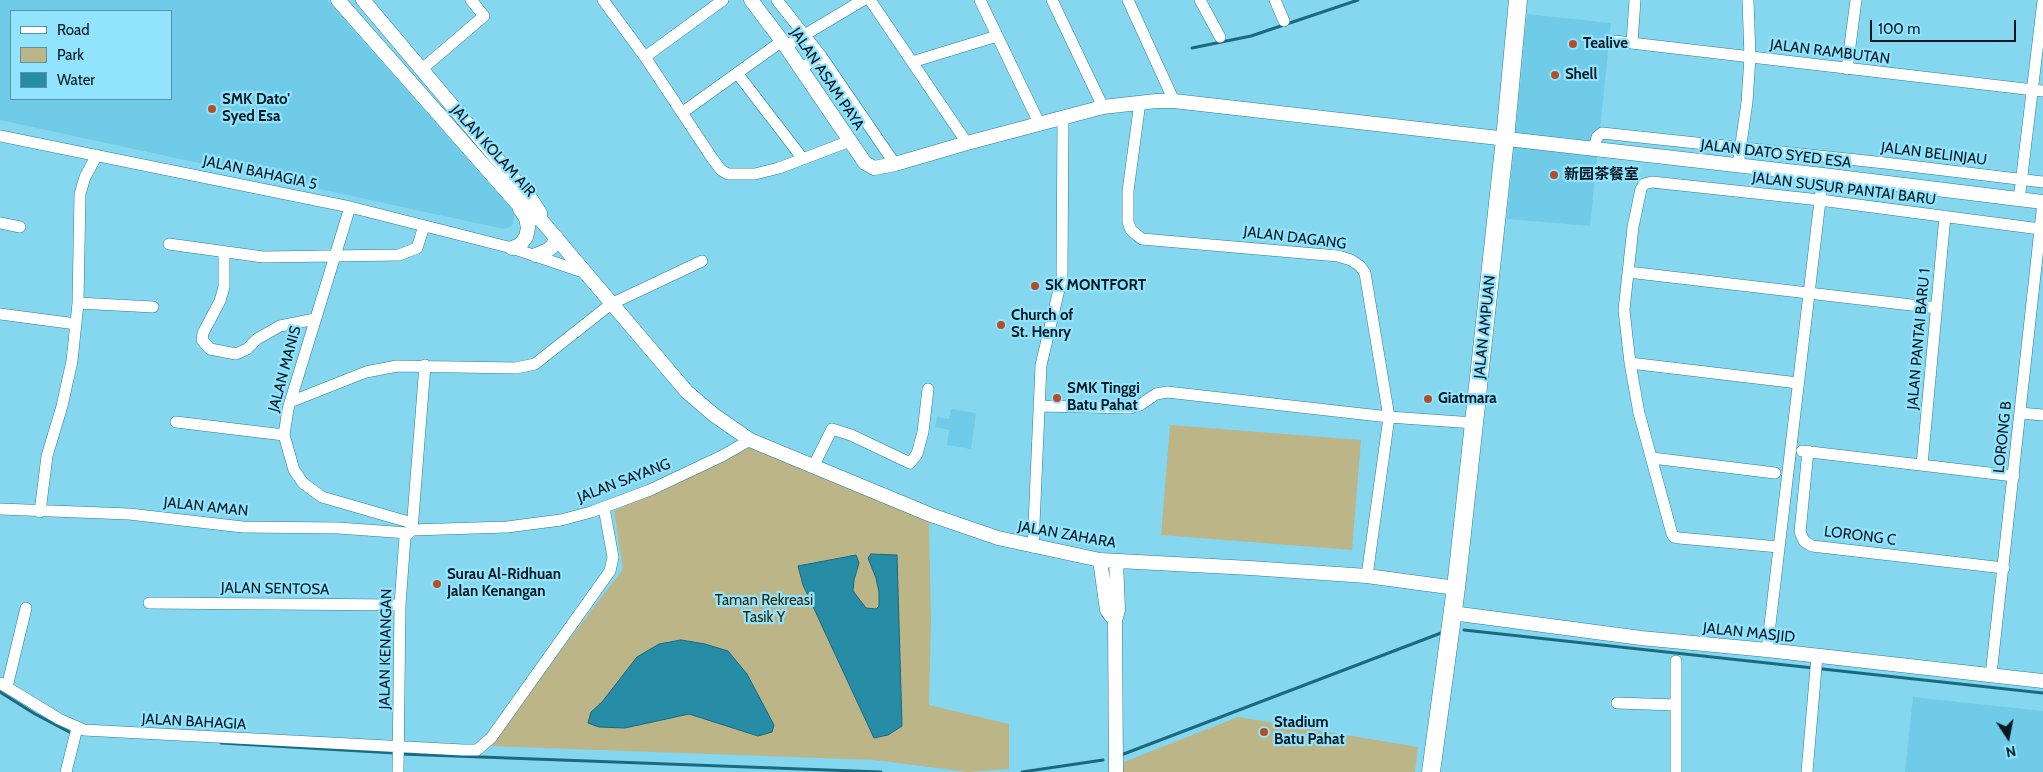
<!DOCTYPE html>
<html>
<head>
<meta charset="utf-8">
<style>
	body { margin:0 }
	#map { position:relative; width:2043px; height:772px; overflow:hidden; background:#85d7f0; font-family:Cabin,sans-serif }
	canvas { display:block }
	.legend { position:absolute; left:10px; top:10px; width:162px; height:90px; box-sizing:border-box; background:#92e4fe; border:1px solid #5892a5; margin:0; padding:6px 9px; list-style:none; font-size:15px; color:#00181f }
	.legend li { display:flex; align-items:center; gap:10px; height:25px }
	.legend b { width:25px; border:1px solid #5892a5 }
	.north { position:absolute; left:1983px; top:712px; width:50px; height:50px; -webkit-text-stroke:4px #92e4fe; paint-order:stroke; rotate:169deg; font-size:14px; font-weight:700; line-height:20px; text-align:center; color:#00181f }
	.north::after { content:''; display:block; margin:auto; width:18px; height:22px; background:#00181f; clip-path:polygon(50% 0,100% 100%,50% 72%,0 100%) }
	.scale { position:absolute; left:1870px; top:20px; width:146px; height:22px; box-sizing:border-box; border:2px solid #00181f; border-top:0; padding-left:6px; font-size:15px; line-height:18px; white-space:nowrap; color:#00181f; -webkit-text-stroke:4px #92e4fe; paint-order:stroke }
</style>
</head>
<body>
<div id="map">
<canvas width="2043" height="772"></canvas>
<ul class="legend">
<li><b style="height:6px;background:#fff"></b>Road</li>
<li><b style="height:14px;background:#bcb588"></b>Park</li>
<li><b style="height:14px;background:#278ca6"></b>Water</li>
</ul>
<div class="north">N</div>
<div class="scale">100 m</div>
</div>
<script>
const c = document.querySelector('canvas').getContext('2d');
c.lineJoin = 'round';
function fill(path, color) { c.fillStyle = color; c.fill(path, 'evenodd'); }
const poly = rows => new Path2D(rows.map(r => 'M' + r).join(''));
function strokePath(path, color, width, dash) { c.strokeStyle = color; c.lineWidth = width; c.lineCap = dash ? 'butt' : 'round'; c.setLineDash(dash || []); c.stroke(path); }
function write(font, color, halo, rows, align = 'center') {
  c.font = font + ' Cabin,"Noto Sans SC",sans-serif'; c.lineWidth = 4.5; c.setLineDash([]); c.textBaseline = 'middle'; c.strokeStyle = halo; c.fillStyle = color; for (const [text, x, y, turn = 0] of rows) {
    c.save(); c.translate(x, y); c.rotate((+turn || 0) * Math.PI / 180); c.textAlign = isNaN(turn) ? turn : align; if (halo) c.strokeText(text, 0, 0); c.fillText(text, 0, 0); c.restore();
  }
}
fill(poly([
	[0,0,327,0,515,213,512,226,504,229,0,120],
	[11,11,171,11,171,99,11,99],
	[1527,14,1611,23,1590,226,1507,219],
	[951,409,976,413,971,449,947,445,949,430,935,427,937,417,949,419],
	[1913,697,2043,711,2043,772,1905,772]
]), '#6fcbe7');
fill(poly([
	[1170,425,1361,440,1352,550,1161,535],
	[753,446,929,520,931,621,929,705,1009,724,1009,769,969,772,874,760,488,746,623,569,614,511],
	[1238,717,1418,747,1415,772,1123,772,1124,762]
]), '#bcb588');
const water = poly([
	[871,554,897,555,902,726,888,735,874,738,803,585,798,566,856,555,859,563,854,580,853,591,866,608,876,609,879,606,879,592,876,578,868,558,871,554],
	[681,640,705,644,728,651,747,674,774,725,772,732,758,736,689,714,625,728,599,727,588,723,591,712,602,702,637,657,659,644,681,640]
]);
fill(water, '#278ca6');
strokePath(water, '#1b697e', 1);
strokePath(poly([
	[1192,48,1251,36,1358,0],
	[1464,630,2043,693],
	[0,692,35,714,73,734],
	[221,743,395,753],
	[401,754,881,772],
	[1121,755,1441,633],
	[1022,772,1103,760]
]), '#1b697e', 3);
const minor = poly([
	[603,0,645,57,712,158,721,170,728,174,755,174,779,168,850,141],
	[777,0,821,56,895,164],
	[870,0,967,143],
	[980,0,1040,125],
	[1052,0,1103,107],
	[1128,0,1174,101],
	[1200,0,1220,37],
	[1275,0,1284,21],
	[1614,41,2043,91],
	[1632,43,1635,0],
	[786,46,863,0],
	[645,57,723,0],
	[912,62,997,36],
	[801,68,821,56],
	[422,69,484,16,471,0],
	[1847,69,1856,0],
	[737,73,803,159],
	[1140,102,1128,191,1128,222,1131,230,1137,235,1142,239,1338,256,1351,260,1360,266,1365,273,1389,417,1367,576],
	[683,112,782,41],
	[0,136,350,207,512,248,586,273],
	[1594,149,1597,137,1602,133,1885,163,2043,182],
	[1738,165,1747,102,1750,57,1748,0],
	[2019,200,2043,1],
	[350,207,288,409,284,435,294,470,303,483,322,497,412,523],
	[0,223,20,227],
	[169,244,263,257,399,255,417,248,424,226],
	[224,252,224,287,220,301,203,333,202,340,210,349,236,354,247,349,257,339,280,326,315,319],
	[1628,272,1937,308],
	[78,303,153,307],
	[0,314,76,324],
	[1630,363,1798,383],
	[290,402,366,372,397,366,516,368,535,364,611,304,702,261],
	[1040,406,1130,408,1140,405,1156,394,1167,392,1389,417,1474,423],
	[2020,413,2043,415],
	[176,422,284,435],
	[1802,451,2014,476],
	[1808,451,1800,532,1804,541,1812,546,2004,568],
	[1652,458,1775,473],
	[814,465,832,429,851,435,910,463,917,454,923,432,928,389],
	[1922,465,1945,216],
	[0,509,129,514,243,527,338,528,408,533],
	[40,512,47,456,62,406,72,361,78,303,80,194,85,177,97,155],
	[412,530,507,527,561,520,591,512,650,490,722,456,750,440],
	[412,530,425,365],
	[1033,547,1041,365,1062,277,1063,119],
	[1779,547,1679,538,1674,537,1672,534,1639,413,1630,363,1624,310,1633,227,1641,189,1644,184,1652,182,1820,200,2040,229],
	[149,603,400,605],
	[1767,650,1823,175],
	[1991,675,2043,202],
	[0,683,59,719,84,730,463,750,477,750,491,738,610,571,613,557,604,508],
	[7,687,26,608],
	[1617,703,1676,705],
	[66,772,77,728],
	[398,772,400,605,405,537,412,530],
	[1676,772,1676,661],
	[1807,772,1817,656]
]);
const tertiary = poly([
	[338,0,516,202,528,214,534,218,540,219],
	[363,0,531,199,540,213,540,219],
	[751,0,782,41,865,163,874,168,895,164,967,143,1103,107,1156,101,1174,101,1823,175,2043,202],
	[540,219,687,392,714,415,750,440,931,515,998,538,1100,560,1250,568,1367,576,1456,588],
	[512,248,520,245,526,237,528,228,526,218,520,209],
	[536,255,548,250,553,246,556,237],
	[1100,560,1107,610,1115,621],
	[1116,561,1118,610,1115,621,1116,772],
	[1452,613,1641,638,1767,650,2043,681]
]);
const primary = poly([
	[1431,772,1456,588,1505,139,1518,0]
]);
strokePath(minor, '#277e96', 12);
strokePath(tertiary, '#277e96', 15);
strokePath(primary, '#277e96', 19);
strokePath(minor, '#fff', 11);
strokePath(tertiary, '#fff', 14);
strokePath(primary, '#fff', 18);
for (const [x, y, r, color] of [
	[1573,44,5,"#b54e28"],
	[1555,75,5,"#b54e28"],
	[212,109,5,"#b54e28"],
	[1554,175,5,"#b54e28"],
	[1035,286,5,"#b54e28"],
	[1001,325,5,"#b54e28"],
	[1057,398,5,"#b54e28"],
	[1428,399,5,"#b54e28"],
	[437,584,5,"#b54e28"],
	[1264,732,5,"#b54e28"]
]) { const dot = new Path2D(); dot.arc(x, y, r, 0, 2 * Math.PI); c.fillStyle = color; c.fill(dot); strokePath(dot, '#92e4fe', 2); }
write('bold 15px', '#00181f', '#92e4fe', [
	["Tealive",1583,44],
	["Shell",1565,75],
	["SMK Dato'",222,100],
	["Syed Esa",222,117],
	["新园茶餐室",1564,175],
	["SK MONTFORT",1045,286],
	["Church of",1011,316],
	["St. Henry",1011,333],
	["SMK Tinggi",1067,389],
	["Batu Pahat",1067,406],
	["Giatmara",1438,399],
	["Surau Al-Ridhuan",447,575],
	["Jalan Kenangan",447,592],
	["Stadium",1274,723],
	["Batu Pahat",1274,740]
], 'left');
write('15px', '#00181f', '#92e4fe', [
	["JALAN RAMBUTAN",1830,52,7],
	["JALAN ASAM PAYA",827,79,56],
	["JALAN KOLAM AIR",493,151,48],
	["JALAN DATO SYED ESA",1776,154,7],
	["JALAN BELINJAU",1934,154,7],
	["JALAN BAHAGIA 5",260,173,12],
	["JALAN SUSUR PANTAI BARU",1844,189,7],
	["JALAN DAGANG",1295,238,7],
	["JALAN AMPUAN",1485,327,-84],
	["JALAN PANTAI BARU 1",1919,339,-85],
	["JALAN MANIS",285,369,-75],
	["LORONG B",2003,437,-84],
	["JALAN SAYANG",624,481,-21],
	["JALAN AMAN",206,507,6],
	["JALAN ZAHARA",1067,535,10],
	["LORONG C",1860,536,7],
	["JALAN SENTOSA",275,589,1],
	["JALAN MASJID",1749,633,6],
	["JALAN KENANGAN",386,649,-89],
	["JALAN BAHAGIA",194,722,3]
]);
write('15px', '#2f2907', '#92e4fe', [
	["Taman Rekreasi",764,601],
	["Tasik Y",764,618]
]);
</script>
</body>
</html>
